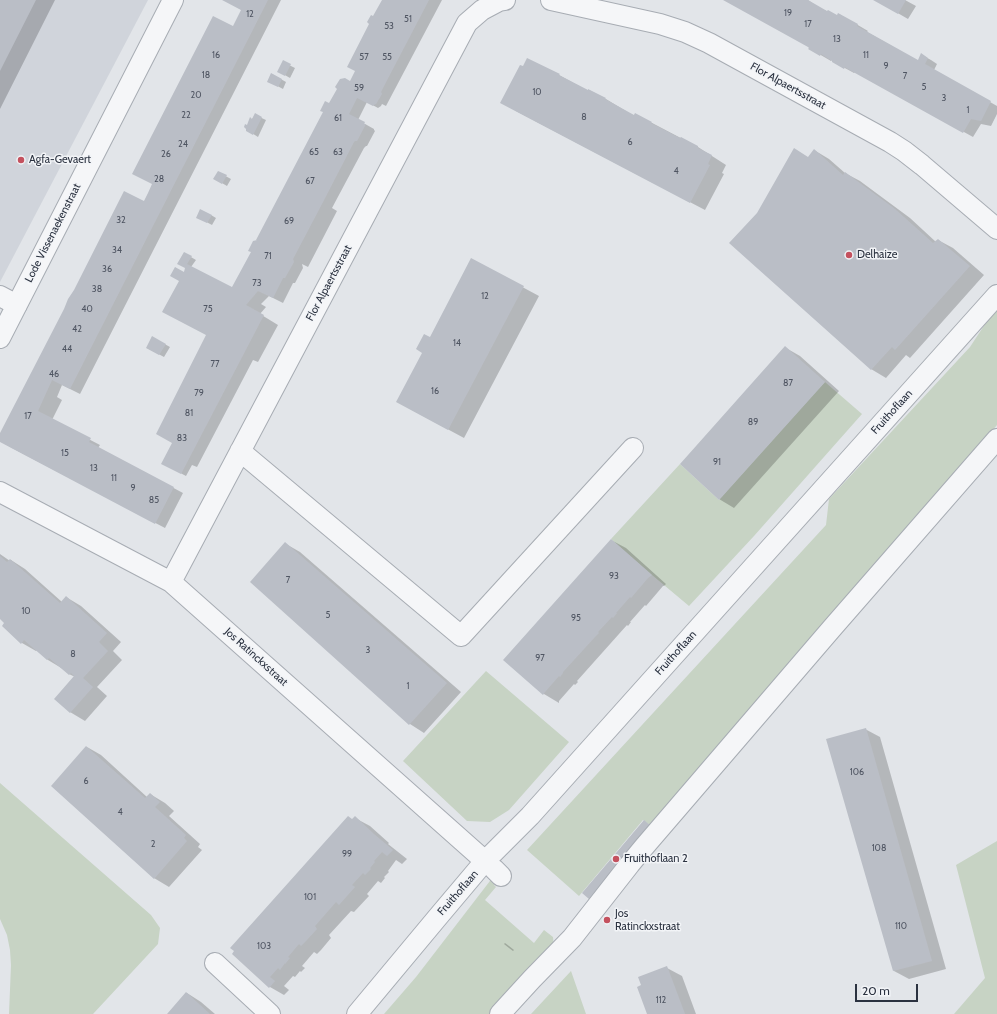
<!DOCTYPE html>
<html>
<head>
<meta charset="utf-8">
<style>
	body { margin:0 }
	#map { position:relative; width:997px; height:1014px; overflow:hidden; background:#e2e5e9; font-family:Cabin,sans-serif }
	canvas { display:block }
	.scale { position:absolute; left:855px; top:984px; width:63px; height:18px; box-sizing:border-box; border:2px solid #2b3240; border-top:0; padding-left:5px; font-size:12px; line-height:14px; white-space:nowrap; color:#2b3240; -webkit-text-stroke:3px #f2f4f7; paint-order:stroke }
</style>
</head>
<body>
<div id="map">
<canvas width="997" height="1014"></canvas>
<div class="scale">20 m</div>
</div>
<script>
const c = document.querySelector('canvas').getContext('2d');
c.lineJoin = 'round';
function fill(path, color) { c.fillStyle = color; c.fill(path, 'evenodd'); }
const poly = rows => new Path2D(rows.map(r => 'M' + r).join(''));
function strokePath(path, color, width, dash) { c.strokeStyle = color; c.lineWidth = width; c.lineCap = dash ? 'butt' : 'round'; c.setLineDash(dash || []); c.stroke(path); }
function write(font, color, halo, rows, align = 'center') {
  c.font = font + ' Cabin,sans-serif'; c.lineWidth = 3; c.setLineDash([]); c.textBaseline = 'middle'; c.strokeStyle = halo; c.fillStyle = color; for (const [text, x, y, turn = 0] of rows) {
    c.save(); c.translate(x, y); c.rotate((+turn || 0) * Math.PI / 180); c.textAlign = isNaN(turn) ? turn : align; if (halo) c.strokeText(text, 0, 0); c.fillText(text, 0, 0); c.restore();
  }
}
fill(poly([
	[0,0,148,0,0,282]
]), '#d0d4db');
fill(poly([
	[997,306,997,425,651,826,643,820,579,896,527,850,826,525,829,499,970,347],
	[825,382,862,414,754,536,689,606,652,575,611,539,680,464,719,500],
	[486,671,569,742,509,810,490,822,467,821,403,761],
	[0,783,151,915,160,928,158,944,93,1014,9,1014,11,965,10,950,7,935,0,919],
	[997,841,997,1014,954,1014,985,978,956,865],
	[493,877,496,880,494,885,496,887,485,900,534,943,544,930,553,937,554,948,519,980,490,1014,384,1014,416,977],
	[571,971,586,1014,531,1014]
]), '#c7d3c4');
fill(poly([
	[0,0,55,0,0,109],
	[224,0,281,0,80,394,62,385,57,397,62,400,52,420,100,445,98,448,183,493,165,528,12,448,0,441,0,435,144,202,242,10],
	[383,0,442,0,386,106,382,104,381,106,378,108,367,102,358,120,374,129,374,130,375,131,367,146,366,146,364,148,332,208,337,211,308,267,302,264,303,268,295,283,293,283,283,303,269,296,261,304,266,307,260,314,278,325,258,362,253,360,197,467,192,465,186,476,167,466,173,442,207,336,184,273,186,268,184,253,196,260,191,267,237,291,259,241,330,104,351,82,356,71,374,18],
	[725,0,808,0,818,7,837,16,839,14,868,31,867,32,918,61,922,55,931,60,937,64,934,70,997,106,997,114,991,126,981,124,973,137,857,73,855,72,854,73,843,67,832,59,831,61,819,54,810,47],
	[875,0,905,0,916,6,908,19],
	[283,62,295,68,290,78,283,74],
	[272,74,286,82,283,89,268,81],
	[559,75,588,91,589,90,606,99,634,116,635,114,698,147,726,165,722,173,724,174,705,210,516,111],
	[255,115,266,120,258,137,247,130,247,126],
	[814,150,829,159,845,173,860,181,910,218,936,242,938,240,953,248,984,275,910,358,906,355,886,378,871,369,808,158],
	[218,172,231,179,227,186,215,179],
	[211,215,216,218,212,225,197,217],
	[472,260,539,296,464,438,412,410,430,338],
	[152,337,170,347,164,357,147,348],
	[786,348,800,356,839,391,734,508,719,499],
	[611,540,626,548,666,584,664,586,663,586,646,606,645,605,630,622,631,622,628,626,627,625,577,681,578,682,575,685,574,684,559,701,559,703,544,694,505,660],
	[286,544,300,552,461,692,424,733,410,724],
	[0,554,10,561,11,560,25,569,62,602,66,597,81,606,121,642,113,651,122,660,97,687,107,696,85,721,70,712,75,677,69,674,63,669,48,660,37,650,36,651,22,643,6,623,0,618],
	[865,729,880,737,946,969,909,979,894,971],
	[87,747,101,755,147,797,150,794,165,803,174,811,169,816,200,844,198,847,202,850,169,887,154,878],
	[355,818,370,826,389,843,388,844,407,859,402,864,396,860,388,871,389,872,384,877,385,878,381,883,378,881,367,894,369,896,354,912,351,911,329,935,331,938,321,950,317,954,314,952,302,966,305,968,301,972,300,971,295,977,293,976,284,986,289,990,284,995,270,987,233,954],
	[505,943,509,946,514,950,513,951,509,948,504,944],
	[667,968,682,976,696,1014,648,1014,642,985],
	[187,993,201,1002,215,1014,168,1014]
]), '#0003');
fill(poly([
	[0,0,36,0,0,71],
	[222,0,268,0,70,389,52,380,38,411,91,438,89,442,174,487,155,524,0,442,0,433,64,309,68,299,74,290,124,191,144,201,148,193,152,184,132,174,213,16,233,26,241,10],
	[382,0,429,0,384,86,381,92,382,94,376,104,374,105,373,106,357,98,349,114,365,122,364,124,366,124,357,141,355,141,354,142,323,202,293,259,294,262,285,278,283,278,273,298,258,291,246,305,264,315,181,474,161,464,172,443,156,434,206,335,162,312,179,281,170,276,175,267,184,272,185,268,177,264,184,252,192,256,187,264,232,287,251,252,248,251,253,241,257,240,256,240,323,112,320,111,325,101,329,103,337,89,335,87,340,79,345,78,350,81,355,71,347,67,369,24,367,22,371,15,373,16],
	[723,0,808,0,827,11,828,10,837,15,838,13,858,24,857,26,918,60,921,53,928,58,925,64,991,101,981,121,971,119,963,133,846,68,845,67,844,69,832,62,832,61,821,54,820,56,808,49,809,48,808,47],
	[873,0,906,0,898,14],
	[527,58,560,74,559,75,588,90,588,89,606,98,605,99,634,115,635,113,652,122,651,123,680,138,681,137,698,146,698,148,712,155,708,164,710,165,690,203,500,103,520,65,523,66],
	[283,60,291,64,285,76,277,72],
	[271,73,282,79,278,87,267,82],
	[255,113,262,117,253,135,246,131,246,129,244,127,245,124,247,125,250,117,252,119],
	[794,148,808,157,814,149,843,175,845,172,895,209,933,243,938,239,970,266,895,350,892,347,871,370,729,243,757,213],
	[218,171,227,175,222,184,213,179],
	[200,209,212,215,207,223,196,218],
	[471,258,524,286,448,430,396,402,422,353,416,349,424,334,430,337],
	[152,336,166,344,159,355,146,348],
	[785,346,825,382,719,500,680,464],
	[611,539,652,575,648,578,631,598,630,597,616,613,617,613,613,618,612,617,598,632,599,633,595,637,563,672,563,673,560,677,559,676,545,692,543,695,503,660],
	[285,542,447,683,409,725,250,582],
	[0,556,7,562,10,559,60,603,66,596,107,633,99,642,108,651,83,678,93,687,70,713,54,699,74,676,71,673,69,675,49,658,47,660,24,640,21,644,2,626,4,623,0,619],
	[866,728,932,961,893,971,826,739],
	[86,746,145,798,150,793,160,802,155,807,186,835,184,838,187,841,154,879,51,786],
	[348,816,352,819,355,816,374,834,393,850,387,856,382,852,374,861,375,862,370,868,371,869,365,875,363,873,352,885,355,887,339,905,336,902,315,926,317,929,306,941,301,946,299,944,288,957,290,958,285,964,285,963,280,970,278,968,270,977,275,981,269,988,232,954,234,951,230,948],
	[644,820,651,826,589,899,582,893],
	[667,966,685,1014,647,1014,637,987,641,985,638,977],
	[186,992,210,1014,167,1014]
]), '#babec6');
const minor = poly([
	[551,0,660,24,685,32,709,43,890,142,904,151,922,165,997,229],
	[0,296,17,305],
	[0,338,173,0],
	[240,451,461,636,633,448],
	[0,492,171,582,485,861],
	[171,582,467,23,482,10,499,1,505,0],
	[494,869,501,876],
	[215,963,270,1014],
	[357,1014,437,918,485,861,530,816,997,295],
	[500,1014,532,979,572,938,630,864,644,847,833,627,997,439]
]);
strokePath(minor, '#a7acb3', 22);
strokePath(minor, '#f5f6f8', 20);
for (const [x, y, r, color] of [
	[21,160,4,"#c4515e"],
	[849,255,4,"#c4515e"],
	[616,859,4,"#c4515e"],
	[607,920,4,"#c4515e"]
]) { const dot = new Path2D(); dot.arc(x, y, r, 0, 2 * Math.PI); c.fillStyle = color; c.fill(dot); strokePath(dot, '#f2f4f7', 1.5); }
write('9px', '#4f5562', null, [
	["19",788,13],
	["12",250,14],
	["51",408,19],
	["17",808,24],
	["53",389,26],
	["13",837,39],
	["16",216,55],
	["11",866,55],
	["57",364,57],
	["55",387,57],
	["9",886,66],
	["18",206,75],
	["7",905,76],
	["5",924,87],
	["59",359,88],
	["10",537,92],
	["20",196,95],
	["3",944,98],
	["1",968,110],
	["22",186,115],
	["8",584,117],
	["61",338,118],
	["6",630,142],
	["24",183,144],
	["65",314,152],
	["63",338,152],
	["26",166,154],
	["4",676,171],
	["28",159,179],
	["67",310,181],
	["32",121,220],
	["69",289,221],
	["34",117,250],
	["71",268,256],
	["36",107,269],
	["73",257,283],
	["38",97,289],
	["12",485,296],
	["40",87,309],
	["75",208,309],
	["42",77,329],
	["14",457,343],
	["44",67,349],
	["77",215,364],
	["46",54,374],
	["87",788,383],
	["16",435,391],
	["79",199,393],
	["81",189,413],
	["17",28,416],
	["89",753,422],
	["83",182,438],
	["15",65,453],
	["91",717,462],
	["13",94,468],
	["11",114,478],
	["9",133,488],
	["85",154,500],
	["93",614,576],
	["7",288,580],
	["10",26,611],
	["5",328,615],
	["95",576,618],
	["3",368,650],
	["8",73,654],
	["97",540,658],
	["1",408,686],
	["106",857,772],
	["6",86,781],
	["4",120,812],
	["2",153,844],
	["108",879,848],
	["99",347,854],
	["101",310,897],
	["110",901,926],
	["103",264,946],
	["112",661,1000]
]);
write('11px', '#2b3240', '#f2f4f7', [
	["Flor Alpaertsstraat",788,86,29],
	["Lode Vissenaekenstraat",53,233,-63],
	["Flor Alpaertsstraat",329,283,-62],
	["Fruithoflaan",892,412,-48],
	["Fruithoflaan",676,653,-48],
	["Jos Ratinckxstraat",256,657,42],
	["Fruithoflaan",458,893,-49]
]);
write('11px', '#2b3240', '#f2f4f7', [
	["Agfa-Gevaert",29,160],
	["Delhaize",857,255],
	["Fruithoflaan 2",624,859],
	["Jos",615,914],
	["Ratinckxstraat",615,927]
], 'left');
</script>
</body>
</html>
